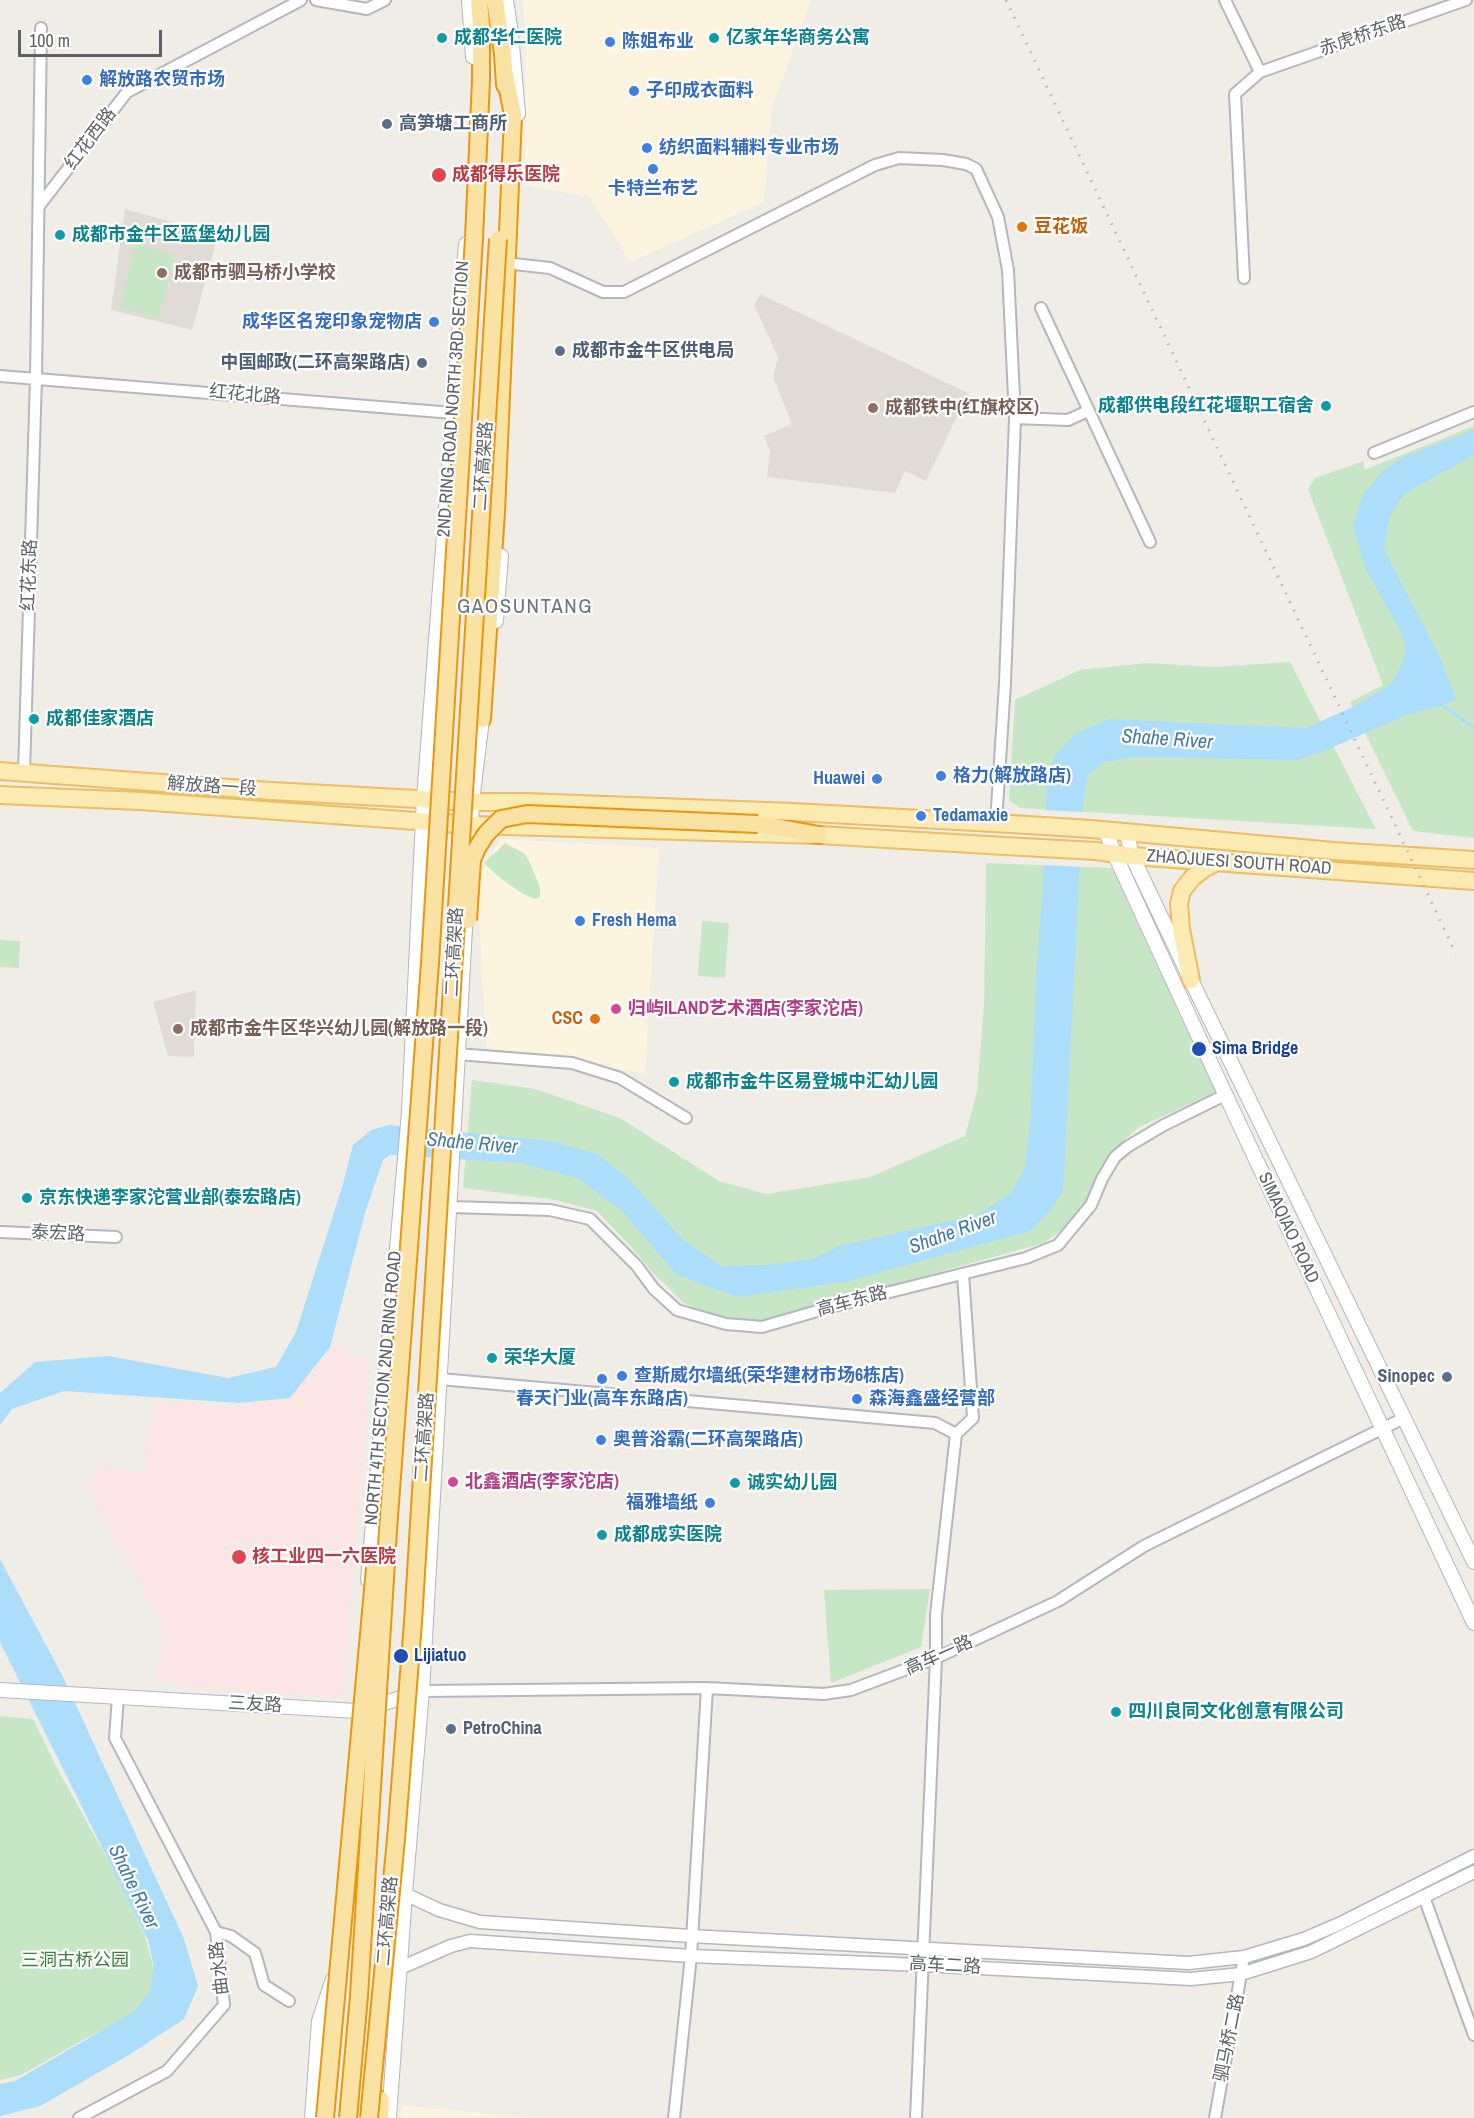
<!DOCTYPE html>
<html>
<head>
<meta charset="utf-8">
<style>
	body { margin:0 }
	#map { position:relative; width:1474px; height:2118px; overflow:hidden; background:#f0ede7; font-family:"Archivo Narrow",sans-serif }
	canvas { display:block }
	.scale { position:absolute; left:18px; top:30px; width:144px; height:27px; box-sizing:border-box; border:3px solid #5e6266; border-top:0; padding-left:8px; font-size:18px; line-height:21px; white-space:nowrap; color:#5e6266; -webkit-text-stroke:4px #fff; paint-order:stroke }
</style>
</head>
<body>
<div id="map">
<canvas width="1474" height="2118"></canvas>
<div class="scale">100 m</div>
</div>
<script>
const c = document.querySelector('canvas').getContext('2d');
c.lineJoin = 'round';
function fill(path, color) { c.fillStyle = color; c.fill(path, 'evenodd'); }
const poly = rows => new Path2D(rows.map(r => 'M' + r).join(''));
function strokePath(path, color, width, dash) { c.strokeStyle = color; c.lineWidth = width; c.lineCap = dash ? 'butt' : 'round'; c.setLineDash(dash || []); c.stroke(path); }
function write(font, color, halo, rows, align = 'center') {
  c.font = font + ' "Archivo Narrow","Noto Sans SC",sans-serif'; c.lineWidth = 4.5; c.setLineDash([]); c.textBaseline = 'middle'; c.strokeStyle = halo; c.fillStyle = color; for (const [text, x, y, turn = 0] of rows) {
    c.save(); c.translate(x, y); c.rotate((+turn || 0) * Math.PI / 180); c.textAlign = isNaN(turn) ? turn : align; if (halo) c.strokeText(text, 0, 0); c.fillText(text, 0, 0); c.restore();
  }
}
fill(poly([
	[522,0,811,0,771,111,764,202,630,262,590,197,525,185,526,42],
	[500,839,659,848,645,1074,576,1060,486,1048,477,881],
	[402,2105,530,2118,400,2118]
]), '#fcf4df');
fill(poly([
	[125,209,218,235,192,330,111,310],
	[760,294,968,393,926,481,905,471,895,493,767,477,770,451,764,436,792,424,773,377,778,357,754,305],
	[196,990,194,1057,168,1056,153,1002]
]), '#e0dcd5');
fill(poly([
	[336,1344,370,1367,342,1699,157,1682,166,1632,84,1482,103,1465,144,1473,146,1450,155,1400,231,1407,266,1401,302,1380]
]), '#fbe6e5');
fill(poly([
	[136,244,175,254,159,318,120,308],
	[1474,426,1474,838,1413,831,1350,702,1383,685,1308,489,1315,478,1364,461,1364,470],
	[1290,662,1376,829,1020,808,1009,800,1015,700,1080,670,1147,663,1214,667],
	[505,843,525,854,531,865,540,888,540,897,535,899,523,894,500,878,484,863],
	[986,863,1112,868,1217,1092,1139,1127,1114,1149,1101,1168,1088,1198,1068,1226,1044,1243,766,1320,743,1321,708,1313,684,1303,655,1275,632,1248,597,1211,556,1200,463,1188,472,1080,535,1089,620,1118,719,1181,766,1194,870,1177,965,1136,977,1092,984,1005],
	[702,921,729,923,725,978,698,976],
	[0,940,20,941,19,968,0,967],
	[930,1589,921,1647,831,1683,824,1590],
	[0,1716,33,1719,57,1768,125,1891,145,1936,157,1980,143,2011,90,2036,21,2075,0,2080]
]), '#c7e6c5');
fill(poly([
	[1474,430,1474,455,1404,494,1390,516,1384,550,1441,659,1456,700,1402,717,1324,751,1298,760,1136,757,1105,762,1088,775,1083,803,1063,1192,1048,1213,1030,1231,845,1282,737,1297,677,1275,622,1211,577,1178,521,1163,390,1155,383,1160,365,1213,330,1347,290,1398,239,1403,64,1391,12,1409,0,1425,0,1393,35,1362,108,1356,228,1378,276,1367,296,1332,343,1184,353,1145,371,1130,389,1125,551,1141,597,1154,629,1179,681,1238,721,1266,767,1265,813,1259,839,1246,977,1215,1011,1193,1025,1168,1031,1110,1036,976,1043,883,1047,774,1057,752,1077,733,1109,719,1306,728,1357,705,1391,684,1400,668,1406,649,1401,632,1366,570,1353,526,1363,494,1386,468,1406,456],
	[0,1559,62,1675,184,1939,198,1986,184,2019,129,2055,40,2106,0,2116,0,2084,15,2081,135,2011,150,1991,154,1967,148,1940,0,1642]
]), '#acddfb');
fill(poly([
	[1043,810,1086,812,1083,867,1041,865]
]), '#f0ede7');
strokePath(poly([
	[1439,703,1474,728]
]), '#acddfb', 3);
const minor = poly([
	[316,0,367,9,385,0],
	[1225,0,1260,72],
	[39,206,127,92,301,0],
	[514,264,550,268,603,292,624,292,875,165,899,158,943,160,966,164,976,169,998,217,1008,270,1015,418,1005,683,996,823],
	[1244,278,1235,94,1260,72,1466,0],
	[1041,308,1150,542],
	[0,376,453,413],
	[1015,418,1068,420,1088,411],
	[1374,453,1474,412],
	[24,772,36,378,41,28],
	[457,1054,572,1063,620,1078,686,1118],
	[451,1207,550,1210,590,1219,637,1266,654,1289,677,1310,726,1324,762,1327,838,1305,1026,1258,1058,1245,1091,1205,1102,1179,1115,1157,1127,1147,1164,1125,1225,1095],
	[0,1232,116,1237],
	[440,1379,935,1423,956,1434],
	[422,1691,707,1688,824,1694,851,1690,936,1658,1058,1601,1144,1546,1404,1418],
	[1424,1897,1474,2035],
	[216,1932,231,1936,255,1953,264,1985,289,2001],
	[79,2118,167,2071,224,2005,216,1932,115,1738,118,1697],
	[674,2118,691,1956,707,1688],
	[916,2118,936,1658,936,1615,956,1434,973,1418,963,1274],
	[1215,2118,1244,1957]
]);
const tertiary = poly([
	[405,1894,439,1910,480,1922,691,1936,1189,1963,1244,1957,1304,1939,1339,1924,1474,1856],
	[400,1968,451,1946,470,1941,691,1956,922,1965,1191,1979,1241,1974,1311,1952,1474,1872]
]);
const secondary = poly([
	[469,0,473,57],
	[506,0,511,33,518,114],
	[496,621,501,556],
	[1106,831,1114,853,1220,1083,1474,1623],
	[1127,833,1132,856,1191,980,1474,1562],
	[469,862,472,802,483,711],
	[368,1580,409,1112,424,798,466,244],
	[0,1690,357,1711,415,1694],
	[312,2118,319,2021,333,1979],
	[389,2118,405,1894,422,1691,466,911]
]);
const primary = poly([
	[0,771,271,791,472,802,525,802,794,812,1012,824],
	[0,795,140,801,471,825,819,835,1005,846],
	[1091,829,1334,851,1474,860],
	[1096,851,1132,856,1474,881],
	[1191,980,1181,929,1179,904,1182,891,1192,878,1205,868,1217,862]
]);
const trunk = poly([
	[495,0,503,54,505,85],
	[474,238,481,80,481,25,479,0],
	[482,719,496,512,513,115,505,75],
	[758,824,819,835],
	[380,2118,381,2100]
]);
strokePath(minor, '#b4b7bb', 14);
strokePath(tertiary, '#b4b7bb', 15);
strokePath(secondary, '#b3b6bb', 16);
strokePath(primary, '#ebbd65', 20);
strokePath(trunk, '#eb970c', 20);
strokePath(minor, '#fff', 10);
strokePath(tertiary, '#fff', 12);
strokePath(secondary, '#fff', 14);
strokePath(primary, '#fbeab1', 16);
strokePath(trunk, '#fae2a4', 16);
strokePath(poly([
	[1006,0,1456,954]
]), '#b5b6b6', 3, [1.5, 8]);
const primaryBridge = poly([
	[1012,824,1091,829],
	[1005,846,1096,851]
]);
const trunkBridge = poly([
	[468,920,472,860,477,848,486,834,501,819,527,814,758,824],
	[325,2118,375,1568],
	[348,2118,359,1996,388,1530,430,963,474,238],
	[369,2118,396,1839,413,1622,498,239]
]);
strokePath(primaryBridge, '#ebbd65', 20, []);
strokePath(trunkBridge, '#eb970c', 20, []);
strokePath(primaryBridge, '#fbeab1', 16);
strokePath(trunkBridge, '#fae2a4', 16);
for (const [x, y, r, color] of [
	[442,38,6,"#0f9aa8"],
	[714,38,6,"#0f9aa8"],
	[610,42,6,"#3f7fe0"],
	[87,80,6,"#3f7fe0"],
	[634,91,6,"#3f7fe0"],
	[387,124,6,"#5c6f8a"],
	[647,148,6,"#3f7fe0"],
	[653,169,6,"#3f7fe0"],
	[439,175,8,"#e0444e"],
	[1022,227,6,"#e8710a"],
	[60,235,6,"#0f9aa8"],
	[162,273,6,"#8d6e63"],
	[434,322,6,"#3f7fe0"],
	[560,351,6,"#5c6f8a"],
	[422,363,6,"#5c6f8a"],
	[1326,406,6,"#0f9aa8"],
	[873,408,6,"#8d6e63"],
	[34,719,6,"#0f9aa8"],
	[941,776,6,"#3f7fe0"],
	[877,779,6,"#3f7fe0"],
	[921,816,6,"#3f7fe0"],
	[580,921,6,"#3f7fe0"],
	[616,1009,6,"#d1479c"],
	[595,1019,6,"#e8710a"],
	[178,1029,6,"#8d6e63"],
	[1199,1049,8,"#1a4fb4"],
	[674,1082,6,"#0f9aa8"],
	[27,1198,6,"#0f9aa8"],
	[492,1358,6,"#0f9aa8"],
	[622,1376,6,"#3f7fe0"],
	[1447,1377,6,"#5c6f8a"],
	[602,1379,6,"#3f7fe0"],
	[857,1399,6,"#3f7fe0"],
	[601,1440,6,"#3f7fe0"],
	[453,1482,6,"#d1479c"],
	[735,1483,6,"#0f9aa8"],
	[710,1503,6,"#3f7fe0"],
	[602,1535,6,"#0f9aa8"],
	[239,1557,8,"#e0444e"],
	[401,1656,8,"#1a4fb4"],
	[1116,1712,6,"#0f9aa8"],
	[451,1729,6,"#5c6f8a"]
]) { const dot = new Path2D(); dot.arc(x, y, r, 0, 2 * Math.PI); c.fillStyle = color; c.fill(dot); strokePath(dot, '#fff', 2); }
write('18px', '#5e6266', '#fff', [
	["赤虎桥东路",1363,36,-19],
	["红花西路",91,139,-53],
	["红花北路",245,395,5],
	["2ND RING ROAD NORTH 3RD SECTION",454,399,-86],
	["二环高架路",484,466,-86],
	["红花东路",30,575,-88],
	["解放路一段",212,787,4],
	["ZHAOJUESI SOUTH ROAD",1239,863,4],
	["二环高架路",455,952,-87],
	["SIMAQIAO ROAD",1288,1228,65],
	["泰宏路",58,1234,3],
	["高车东路",852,1302,-15],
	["NORTH 4TH SECTION 2ND RING ROAD",384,1388,-85],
	["二环高架路",425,1437,-86],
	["高车一路",939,1656,-24],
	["三友路",255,1705,3],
	["二环高架路",388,1921,-85],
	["高车二路",945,1966,3],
	["曲水路",220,1968,-97],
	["驷马桥二路",1230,2038,-79]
]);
write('bold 18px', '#0d838f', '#fff', [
	["成都华仁医院",454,38],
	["亿家年华商务公寓",726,38],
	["成都市金牛区蓝堡幼儿园",72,235],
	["成都供电段红花堰职工宿舍",1314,406,"right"],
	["成都佳家酒店",46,719],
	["成都市金牛区易登城中汇幼儿园",686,1082],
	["京东快递李家沱营业部(泰宏路店)",39,1198],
	["荣华大厦",504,1358],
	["诚实幼儿园",747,1483],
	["成都成实医院",614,1535],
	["四川良同文化创意有限公司",1128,1712]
], 'left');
write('bold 18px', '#366cbe', '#fff', [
	["陈姐布业",622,42],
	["解放路农贸市场",99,80],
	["子印成衣面料",646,91],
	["纺织面料辅料专业市场",659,148],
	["卡特兰布艺",653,189,"center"],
	["成华区名宠印象宠物店",422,322,"right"],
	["格力(解放路店)",953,776],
	["Huawei",865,779,"right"],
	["Tedamaxie",933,816],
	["Fresh Hema",592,921],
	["查斯威尔墙纸(荣华建材市场6栋店)",634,1376],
	["春天门业(高车东路店)",602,1399,"center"],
	["森海鑫盛经营部",869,1399],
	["奥普浴霸(二环高架路店)",613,1440],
	["福雅墙纸",698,1503,"right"]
], 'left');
write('bold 18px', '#4e5e75', '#fff', [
	["高笋塘工商所",399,124],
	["成都市金牛区供电局",572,351],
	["中国邮政(二环高架路店)",410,363,"right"],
	["Sinopec",1435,1377,"right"],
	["PetroChina",463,1729]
], 'left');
write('bold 18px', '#be3a42', '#fff', [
	["成都得乐医院",452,175],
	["核工业四一六医院",252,1557]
], 'left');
write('bold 18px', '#c56008', '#fff', [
	["豆花饭",1034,227],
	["CSC",583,1019,"right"]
], 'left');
write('bold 18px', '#785e54', '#fff', [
	["成都市驷马桥小学校",174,273],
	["成都铁中(红旗校区)",885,408],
	["成都市金牛区华兴幼儿园(解放路一段)",190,1029]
], 'left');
write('bold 18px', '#b23c85', '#fff', [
	["归屿ILAND艺术酒店(李家沱店)",628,1009],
	["北鑫酒店(李家沱店)",465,1482]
], 'left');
write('bold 18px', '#164399', '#fff', [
	["Sima Bridge",1212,1049],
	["Lijiatuo",414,1656]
], 'left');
write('18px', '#3b8239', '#fff', [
	["三洞古桥公园",75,1961]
]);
write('italic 20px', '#457aa4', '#fff', [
	["Shahe River",1167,740,4],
	["Shahe River",472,1144,5],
	["Shahe River",953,1233,-20],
	["Shahe River",133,1887,64]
]);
c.letterSpacing = '1.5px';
write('21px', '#6f7478', '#fff', [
	["GAOSUNTANG",525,607]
]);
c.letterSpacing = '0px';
</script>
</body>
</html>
